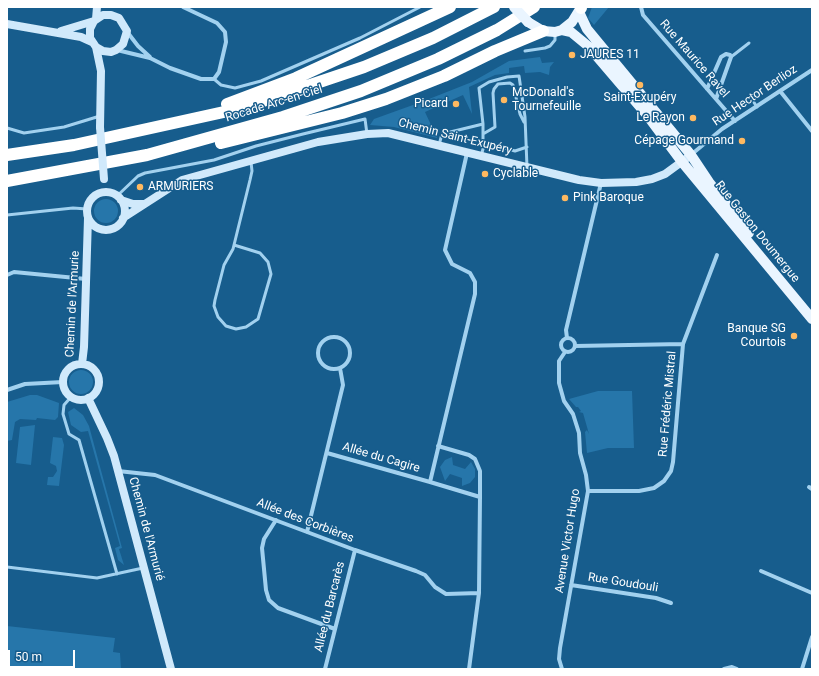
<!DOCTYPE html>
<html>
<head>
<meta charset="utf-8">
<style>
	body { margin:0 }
	#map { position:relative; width:819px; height:676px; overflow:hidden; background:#175d8d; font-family:Roboto,sans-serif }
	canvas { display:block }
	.frame { position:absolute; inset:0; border:8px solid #fff; pointer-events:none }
	.scale { position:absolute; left:8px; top:650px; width:67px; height:18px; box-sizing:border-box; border:2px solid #fff; border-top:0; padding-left:5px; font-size:12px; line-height:14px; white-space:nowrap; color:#fff; -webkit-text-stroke:3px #175d8d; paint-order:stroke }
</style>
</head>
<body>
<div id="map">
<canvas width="819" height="676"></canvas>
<div class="frame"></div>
<div class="scale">50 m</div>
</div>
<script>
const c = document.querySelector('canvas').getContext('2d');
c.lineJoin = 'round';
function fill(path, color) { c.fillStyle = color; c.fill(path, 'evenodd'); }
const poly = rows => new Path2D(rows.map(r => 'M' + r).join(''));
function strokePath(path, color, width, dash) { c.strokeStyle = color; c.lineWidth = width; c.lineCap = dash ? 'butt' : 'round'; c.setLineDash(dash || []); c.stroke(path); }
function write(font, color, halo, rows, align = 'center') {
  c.font = font + ' Roboto,sans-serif'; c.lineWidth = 3; c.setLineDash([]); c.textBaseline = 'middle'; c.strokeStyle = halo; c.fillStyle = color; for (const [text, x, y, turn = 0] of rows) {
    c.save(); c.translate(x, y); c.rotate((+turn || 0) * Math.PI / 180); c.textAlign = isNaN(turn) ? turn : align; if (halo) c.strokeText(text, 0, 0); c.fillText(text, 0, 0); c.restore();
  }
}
fill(poly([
	[592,7,609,7,594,25,588,18],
	[540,57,542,63,554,62,550,67,549,75,540,72,525,73,524,66,509,68,509,73,495,75,469,87,472,114,463,95,425,112,431,125,429,131,437,134,437,138,394,127,370,125,374,119,424,101,472,82,509,61],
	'94 211a12 12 0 1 1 24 0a12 12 0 1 1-24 0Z',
	'69 382a12 12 0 1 1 24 0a12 12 0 1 1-24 0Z',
	[598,391,632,391,634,448,608,448,587,453,585,432,587,430,589,434,583,413,579,412,581,411,578,407,576,407,569,399],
	[30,395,37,395,59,403,58,417,55,420,37,418,36,420,20,419,15,422,12,440,7,441,7,402],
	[74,408,83,415,89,426,122,548,119,549,124,565,118,560,115,548,120,546,88,431,81,432,71,425,68,412],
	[35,425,31,465,16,463,20,427],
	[53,437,62,438,64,445,59,486,47,485,48,477,53,477,57,471,56,466,50,463],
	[452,457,453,465,465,469,471,462,475,469,475,477,470,483,462,486,462,478,450,474,445,481,440,467,445,460],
	[7,626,115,638,113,652,120,653,121,669,7,669]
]), '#2676aa');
strokePath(poly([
	[525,51,545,48,550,46,555,40,555,35],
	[731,57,749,43],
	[214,79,221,85,235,88,261,81,360,38,420,7],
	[751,98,757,107],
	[7,128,24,133,64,127,100,116],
	[483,134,495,127,493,93,494,89,498,84,510,83,513,85,520,114,524,122],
	[483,142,515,151,527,147],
	[439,145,442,134,483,124],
	[481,156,483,149,483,124,479,88,489,82,507,77,519,76,525,117,527,167],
	[117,196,138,176,145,173,214,160,256,146,303,134,365,119,367,134],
	[7,215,73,208,87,209],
	[234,245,260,253,268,262,271,274,258,319,246,327,236,329,226,326,218,317,214,306,215,300,224,265,233,249,234,245,250,180,252,171,251,162],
	[71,397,64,405,63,414,69,434,79,440,117,574],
	[7,567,97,578,143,568]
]), '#a2d1ef', 3);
strokePath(poly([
	[641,7,643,15,735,121],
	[128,33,138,46,150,57],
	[117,50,150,58,170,68,201,79,214,79,219,72,226,42,225,32,217,23,183,7],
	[707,89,721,57,726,54,730,55,731,57,716,99],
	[780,91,812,131],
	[692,154,722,129,812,70],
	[7,275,14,272,86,279],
	'318 353a16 16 0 1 1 32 0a16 16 0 1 1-32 0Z',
	'561 345a7 7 0 1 1 14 0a7 7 0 1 1-14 0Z',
	[567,338,566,330,601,183],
	[575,346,683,344],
	[7,390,25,384,63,382],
	[438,446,469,455,475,459,480,471,480,497],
	[327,453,430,482],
	[118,471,155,475,355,550,416,571,425,575,435,587,446,594,479,593,480,497,430,482,475,294,475,282,470,273,452,264,445,250,467,153],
	[809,487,812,489],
	[588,491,639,491,654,488,664,481,671,471,673,462,683,344,717,255],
	[276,520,264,539,262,548,266,590,269,600,278,608,335,629],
	[307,532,343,385,340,368],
	[761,571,812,593],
	[571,585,656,598,671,603],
	[325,669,355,550],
	[469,669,479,593],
	[562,669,559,659,560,648,588,491,586,475,580,453,579,433,573,414,564,401,559,383,559,361,565,352],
	[724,669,732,667,737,669],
	[802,669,812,637]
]), '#a2d1ef', 4);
strokePath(poly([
	[96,19,97,7],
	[7,24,81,37,92,42],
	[61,31,94,21],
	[96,47,103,51,111,52,116,50,123,44,127,31,119,18,111,15,103,15,94,21,90,29,90,38,96,47,101,71,100,127],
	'87 211a19 19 0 1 1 38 0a19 19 0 1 1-38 0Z',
	[121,200,133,204,144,204],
	[123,218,182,180,318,142,367,134,388,133,579,180,601,183,636,182,652,179,665,174,691,155],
	[82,364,84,347,88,218],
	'63 382a18 18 0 1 1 36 0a18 18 0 1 1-36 0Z',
	[88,398,107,438,114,456,171,669]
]), '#d0e9fb', 8);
strokePath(poly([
	[579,12,587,29,691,155,709,182,749,233],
	[528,22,543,31,555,32,562,30,572,22,580,9],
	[562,30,571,32,588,46,647,115,682,162,812,319]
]), '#eaf5ff', 10);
strokePath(poly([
	[581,8,581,7],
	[227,104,296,78,450,7],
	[221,143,342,113,386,99,444,76,495,51,543,31],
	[7,155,74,145,242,108,364,67,433,38,494,7],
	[7,181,147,155,283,117,361,91,438,59,497,30,534,7]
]), '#fff', 12);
strokePath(poly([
	[100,127,104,179]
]), '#d0e9fb', 8);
strokePath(poly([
	[514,7,528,22]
]), '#eaf5ff', 10);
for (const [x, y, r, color] of [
	[572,55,4,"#ffb960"],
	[640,85,4,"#ffb960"],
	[504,100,4,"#ffb960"],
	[456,104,4,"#ffb960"],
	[693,118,4,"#ffb960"],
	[742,141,4,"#ffb960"],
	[485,174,4,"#ffb960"],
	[140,187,4,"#ffb960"],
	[565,198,4,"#ffb960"],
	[794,336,4,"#ffb960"]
]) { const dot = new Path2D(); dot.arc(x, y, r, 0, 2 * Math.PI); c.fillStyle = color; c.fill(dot); strokePath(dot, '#175d8d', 1.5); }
write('12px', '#fff', '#175d8d', [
	["JAURES 11",580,55],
	["McDonald's",512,93],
	["Tournefeuille",512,107],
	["Saint-Exupéry",640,98,"center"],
	["Picard",448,104,"right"],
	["Le Rayon",685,118,"right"],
	["Cépage Gourmand",734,141,"right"],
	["Cyclable",493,174],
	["ARMURIERS",148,187],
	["Pink Baroque",573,198],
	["Banque SG",786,329,"right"],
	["Courtois",786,343,"right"]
], 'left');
write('12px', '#fff', '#175d8d', [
	["Rue Maurice Ravel",694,59,49],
	["Rue Hector Berlioz",755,96,-34],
	["Rocade Arc-en-Ciel",274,104,-17],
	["Chemin Saint-Exupéry",455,137,14],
	["Rue Gaston Doumergue",757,232,51],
	["Chemin de l'Armurie",73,304,-87],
	["Rue Frédéric Mistral",668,404,-85],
	["Allée du Cagire",381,458,16],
	["Allée des Corbières",305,521,21],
	["Chemin de l'Armurié",146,529,75],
	["Avenue Victor Hugo",568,541,-81],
	["Rue Goudouli",623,583,9],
	["Allée du Barcarès",330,607,-76]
]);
</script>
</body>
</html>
